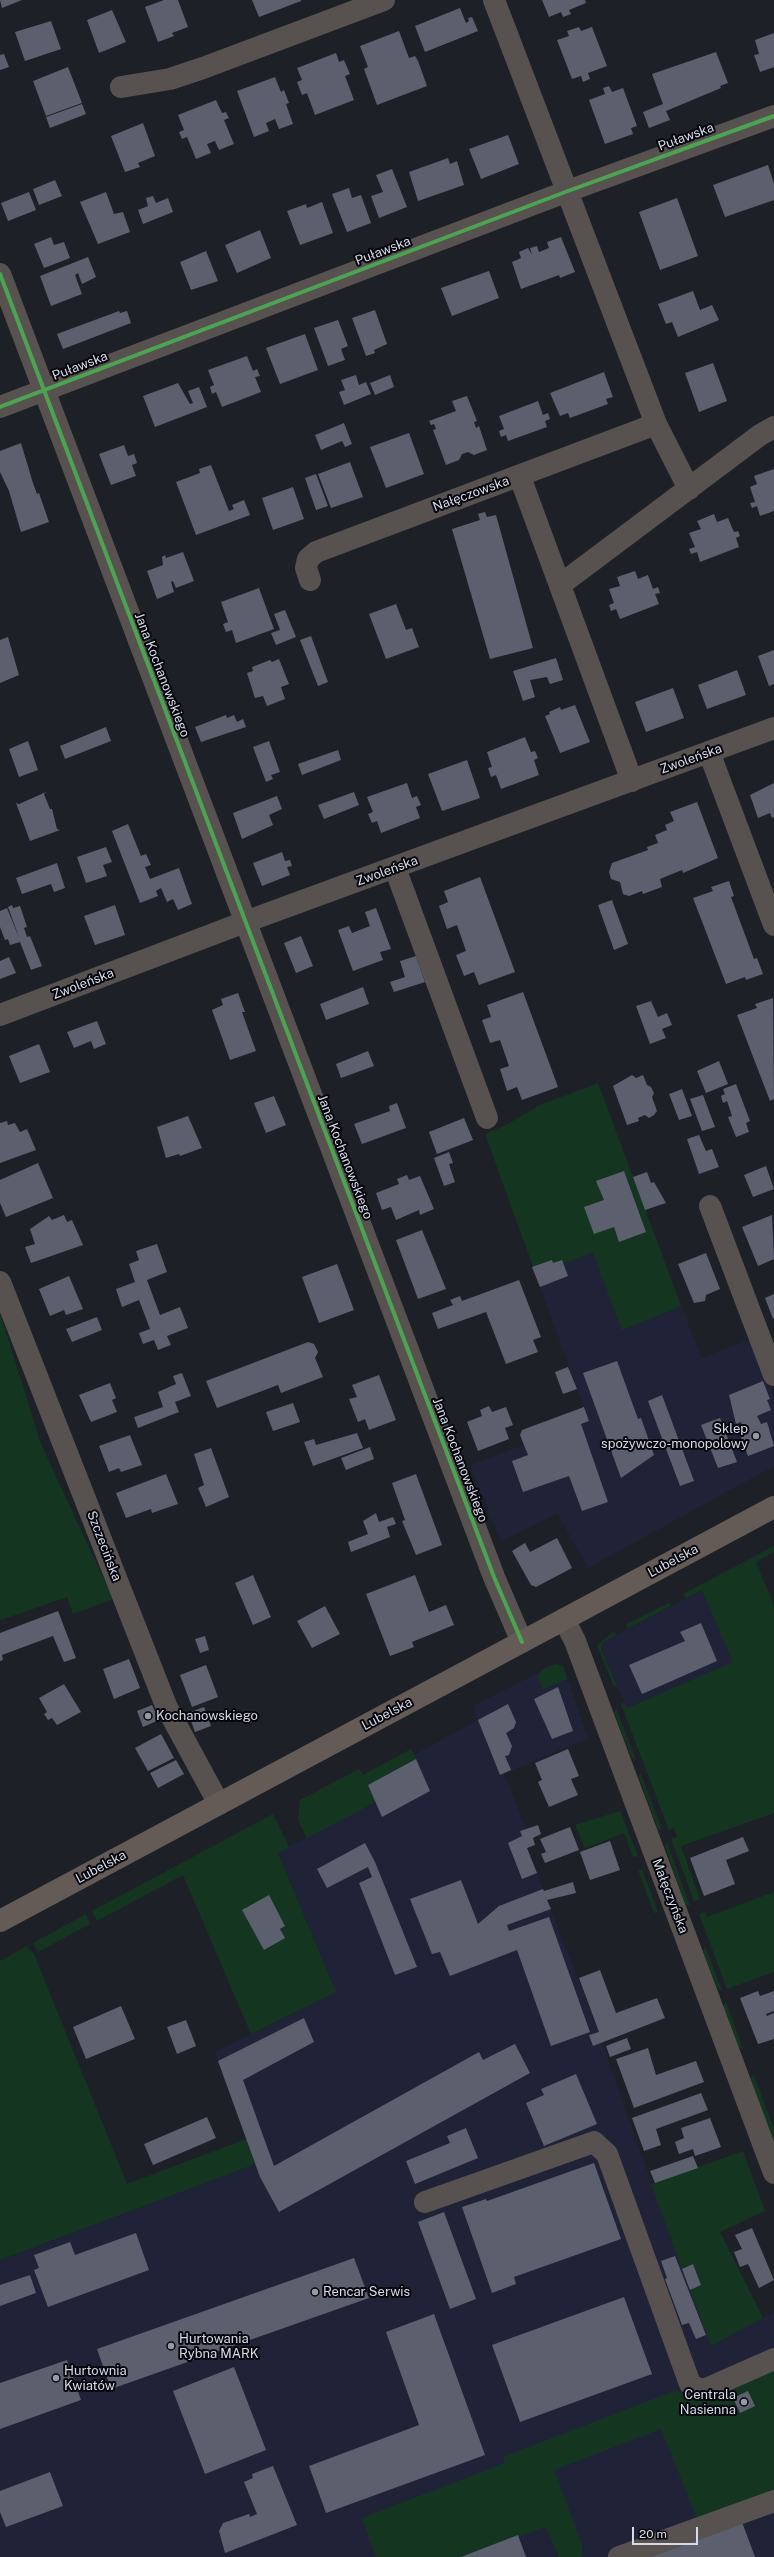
<!DOCTYPE html>
<html>
<head>
<meta charset="utf-8">
<style>
	body { margin:0 }
	#map { position:relative; width:774px; height:2557px; overflow:hidden; background:#1e2028; font-family:"Public Sans",sans-serif }
	canvas { display:block }
	.scale { position:absolute; left:632px; top:2527px; width:66px; height:18px; box-sizing:border-box; border:2px solid #d8dae5; border-top:0; padding-left:5px; font-size:12px; line-height:14px; white-space:nowrap; color:#d8dae5; -webkit-text-stroke:3px #06070e; paint-order:stroke }
</style>
</head>
<body>
<div id="map">
<canvas width="774" height="2557"></canvas>
<div class="scale">20 m</div>
</div>
<script>
const c = document.querySelector('canvas').getContext('2d');
c.lineJoin = 'round';
function fill(path, color) { c.fillStyle = color; c.fill(path, 'evenodd'); }
const poly = rows => new Path2D(rows.map(r => 'M' + r).join(''));
function strokePath(path, color, width, dash) { c.strokeStyle = color; c.lineWidth = width; c.lineCap = dash ? 'butt' : 'round'; c.setLineDash(dash || []); c.stroke(path); }
function write(font, color, halo, rows, align = 'center') {
  c.font = font + ' "Public Sans",sans-serif'; c.lineWidth = 4; c.setLineDash([]); c.textBaseline = 'middle'; c.strokeStyle = halo; c.fillStyle = color; for (const [text, x, y, turn = 0] of rows) {
    c.save(); c.translate(x, y); c.rotate((+turn || 0) * Math.PI / 180); c.textAlign = isNaN(turn) ? turn : align; if (halo) c.strokeText(text, 0, 0); c.fillText(text, 0, 0); c.restore();
  }
}
fill(poly([
	[598,1083,701,1358,752,1339,774,1395,774,1466,588,1568,557,1513,501,1541,470,1465,589,1421,536,1275],
	[702,1590,734,1662,627,1708,601,1649,603,1642],
	[555,1664,563,1666,588,1738,504,1774,526,1829,520,1831,599,2032,627,2115,711,2345,774,2312,774,2557,0,2557,0,2260,253,2165,254,2161,215,2052,336,1992,278,1852,375,1802,368,1785,411,1749,414,1755,478,1720,473,1706],
	[507,1925,516,1950,450,1976]
]), '#202337');
fill(poly([
	[598,1083,681,1306,622,1330,593,1252,536,1275,485,1134,506,1125,540,1105],
	[0,1313,41,1444,113,1599,73,1614,67,1597,1,1620,0,1617],
	[774,1546,774,1552,756,1562,774,1606,774,1813,681,1846,700,1899,694,1901,671,1839,677,1837,674,1828,669,1830,621,1704,624,1702,627,1708,733,1662,702,1590,686,1598,683,1594],
	[669,1603,671,1606,627,1629,627,1624],
	[614,1631,616,1635,603,1642,601,1649,617,1686,614,1687,597,1645],
	[555,1664,563,1666,567,1679,543,1689,538,1677,543,1669],
	[616,1708,636,1760,632,1758,614,1712],
	[411,1749,416,1759,368,1785,376,1802,307,1838,298,1820,300,1800,359,1769,363,1775],
	[641,1773,641,1774,662,1830,658,1829,639,1777],
	[620,1811,638,1856,633,1857,624,1833,585,1848,575,1825],
	[273,1814,289,1847,278,1853,336,1992,251,2034,183,1875,97,1921,92,1911],
	[667,1842,690,1906,685,1904,665,1846],
	[642,1869,658,1912,654,1913,638,1870],
	[774,1892,774,1972,727,1989,699,1914,705,1912,707,1917],
	[86,1914,90,1924,38,1952,33,1943],
	[27,1946,34,1954,127,2184,246,2139,254,2161,253,2165,0,2260,0,1961],
	[705,1946,722,1991,717,1988,703,1951],
	[726,2002,743,2049,738,2047,723,2006],
	[754,2075,774,2129,774,2141,750,2079],
	[743,2151,765,2211,720,2232,763,2318,711,2346,690,2290,701,2285,693,2264,682,2269,651,2184],
	[774,2370,774,2491,697,2518,661,2429,554,2470,582,2545,583,2552,581,2557,559,2557,546,2527,461,2557,376,2557,362,2518,505,2463,503,2457,674,2391,707,2401]
]), '#143620');
fill(poly([
	[0,0,22,0,2,8],
	[164,0,178,0,188,27,172,33,174,36,158,42,145,7],
	[252,0,301,0,301,1,259,17],
	[542,0,585,0,586,3,569,10,571,14,563,17,561,12,549,17],
	[460,8,466,23,469,21,468,18,472,17,478,31,425,52,415,26],
	[112,10,126,42,99,53,87,20],
	[51,21,61,49,25,61,15,32],
	[579,27,581,31,592,27,607,66,588,73,590,79,583,82,581,76,572,79,557,40,569,36,567,31],
	[399,31,409,58,415,56,418,61,427,86,377,105,364,69,368,67,360,46],
	[774,33,774,67,760,72,754,55,759,54,755,40],
	[716,52,728,83,720,86,721,88,666,111,670,120,649,128,643,112,663,104,652,74],
	[336,53,339,62,344,60,350,74,345,76,354,100,315,115,307,93,302,95,297,82,302,80,297,68],
	[4,54,9,67,0,70,0,55],
	[68,67,82,103,46,116,33,81],
	[275,77,281,92,284,90,289,103,286,104,293,124,279,129,275,119,266,123,269,131,254,137,237,91],
	[609,86,612,92,623,88,637,126,631,128,633,134,605,144,589,100,605,94,603,88],
	[216,100,222,113,226,112,229,118,224,120,234,144,219,150,215,141,207,144,211,153,196,159,187,137,182,139,179,132,184,130,178,115],
	[82,104,86,114,50,128,46,117],
	[143,123,155,156,138,163,140,167,125,172,111,136],
	[508,135,519,164,481,179,469,149],
	[448,158,450,164,457,161,464,185,418,201,409,172],
	[768,165,774,184,774,200,725,217,713,185],
	[392,169,407,207,379,218,371,196,383,192,376,175],
	[55,180,62,196,39,205,33,189],
	[349,188,352,198,361,195,371,223,347,232,332,194],
	[29,192,36,210,8,221,1,203],
	[106,192,114,214,123,212,130,232,98,244,80,202],
	[153,196,156,203,168,198,173,212,143,224,138,210,148,206,146,198],
	[677,198,698,256,660,270,639,212],
	[322,202,333,233,300,245,287,211,306,204,307,208],
	[260,230,271,258,237,273,225,245],
	[51,237,54,245,64,242,70,258,44,268,34,244],
	[561,237,575,272,560,278,559,275,521,289,512,262,521,258,519,252,528,248,532,255,530,248,537,246,539,252,549,248,547,242],
	[206,251,218,281,191,290,180,262],
	[88,257,96,277,82,284,78,273,75,275,82,294,51,306,40,276],
	[489,271,499,298,452,316,441,288],
	[693,291,700,310,712,305,719,320,678,337,672,322,666,324,658,304],
	[375,310,387,344,374,350,375,353,366,356,352,318],
	[119,311,120,313,127,311,131,323,63,349,57,334],
	[338,320,348,346,341,349,345,360,328,366,314,328],
	[305,334,318,370,280,384,266,348],
	[247,356,253,371,257,369,260,376,255,377,261,392,222,407,216,392,212,394,210,387,214,385,208,370],
	[713,363,727,401,699,412,685,373],
	[604,372,613,397,606,399,608,404,570,418,568,413,560,416,550,393],
	[356,375,359,385,366,382,371,394,344,405,339,392,345,390,341,380],
	[390,375,394,387,375,395,370,383],
	[178,383,190,404,193,403,188,391,199,387,207,407,155,427,143,396],
	[467,396,477,421,474,422,476,428,479,426,487,450,474,455,468,452,462,454,459,460,446,465,433,430,436,429,434,424,431,425,429,421,456,411,452,401],
	[538,401,543,415,548,413,550,419,545,421,547,427,508,441,506,435,501,437,499,431,504,429,499,416],
	[344,423,352,444,345,447,342,441,321,450,315,435],
	[409,433,424,474,386,488,370,447],
	[21,443,33,483,37,494,39,493,49,522,21,532,9,491,0,472,0,451],
	[124,445,128,456,134,454,137,463,132,465,136,476,111,485,99,454],
	[350,462,363,497,331,508,318,474],
	[211,465,229,511,234,509,232,505,244,500,250,515,196,535,176,482,200,473,199,469],
	[774,469,774,511,760,516,757,506,752,508,750,503,755,502,750,487,757,484,754,476],
	[316,474,328,506,316,510,305,478],
	[293,487,304,519,273,530,262,498],
	[485,512,487,517,496,515,533,648,490,659,452,529,480,520,478,514],
	[714,514,717,522,728,518,734,532,738,531,740,536,736,538,739,547,700,562,697,552,691,554,689,549,695,547,689,533,701,529,697,521],
	[183,552,194,581,176,588,173,581,171,582,174,592,157,599,147,571,163,565,162,557,165,555,166,558],
	[635,571,638,579,648,575,653,589,658,587,660,593,655,594,659,604,620,619,616,609,611,611,609,605,614,603,609,589,620,586,617,577],
	[259,588,274,629,236,643,232,630,226,632,223,624,228,622,221,602],
	[396,604,406,630,412,628,419,647,386,659,369,614],
	[285,610,296,637,276,645,271,633,280,630,274,614],
	[311,636,328,682,318,686,300,640],
	[8,637,19,675,0,683,0,640],
	[774,650,774,684,769,686,758,656],
	[556,658,563,680,550,684,547,677,530,680,535,697,523,701,513,671],
	[279,659,289,684,281,687,285,699,267,706,263,696,255,698,247,673,253,671,252,667,270,660,272,662],
	[737,670,746,695,707,709,698,685],
	[673,688,684,718,646,732,635,702],
	[575,705,590,742,560,753,545,716,550,714,549,712,560,707,561,710],
	[226,715,227,718,234,715,237,722,243,719,246,727,201,742,195,727],
	[106,727,111,741,65,759,60,746],
	[525,737,531,752,535,751,538,758,534,760,539,775,501,789,496,775,491,777,488,768,492,767,487,752],
	[28,741,38,770,19,777,9,749],
	[269,741,280,772,271,775,273,779,266,782,253,747],
	[338,750,341,760,302,775,298,764],
	[467,760,480,798,442,811,428,774],
	[407,783,412,798,417,796,421,805,416,807,420,818,381,833,377,821,372,823,368,814,373,812,367,797],
	[774,783,774,817,772,818,770,813,758,818,750,795],
	[46,792,44,794,50,809,52,809,57,829,60,830,30,841,16,803,19,804],
	[354,792,359,805,324,819,318,805],
	[277,796,282,809,269,815,273,825,242,839,233,813],
	[697,802,718,858,683,873,682,870,660,879,662,887,643,894,642,891,629,896,623,894,620,882,611,879,609,872,612,863,648,850,647,847,658,843,655,835,667,830,665,825,674,821,670,812],
	[128,824,141,856,146,854,151,865,145,867,150,879,179,868,192,904,178,910,173,899,167,902,161,888,156,891,158,896,140,903,112,831],
	[106,847,112,862,103,865,107,876,86,883,77,857],
	[282,852,285,861,290,860,292,866,287,867,290,875,262,886,253,863],
	[57,863,65,888,54,892,51,884,22,894,16,878],
	[480,877,515,972,479,985,474,972,464,976,456,955,466,951,457,925,447,929,439,906,448,902,444,891],
	[729,881,734,896,731,897,754,959,757,958,763,974,746,980,745,977,726,984,693,898,713,891,711,887],
	[612,900,628,944,614,950,598,905],
	[12,905,13,908,20,906,27,927,24,928,27,937,30,936,42,966,31,970,20,942,10,945,8,939,5,940,0,927,0,911,7,908,20,940,8,907],
	[115,905,125,935,95,945,84,916],
	[376,908,391,949,380,952,383,960,353,971,338,930,349,926,352,933,370,926,365,912],
	[301,936,313,966,296,973,284,943],
	[416,956,425,982,394,992,390,982,405,977,400,961],
	[9,957,16,973,0,979,0,961],
	[363,987,369,1004,326,1020,320,1004],
	[523,992,558,1087,522,1100,517,1087,507,1091,500,1069,509,1066,500,1040,490,1043,482,1020,491,1017,487,1005],
	[238,993,245,1012,242,1012,256,1051,230,1060,212,1010,223,1005,221,999],
	[773,998,774,1099,770,1101,737,1015,757,1008,755,1004],
	[651,1001,658,1017,667,1013,672,1025,662,1029,666,1038,650,1044,636,1006],
	[97,1021,106,1044,94,1049,91,1041,74,1048,67,1032],
	[39,1044,50,1072,20,1083,9,1056],
	[368,1051,374,1066,341,1078,336,1064],
	[719,1061,728,1084,706,1093,697,1071],
	[632,1075,636,1078,643,1075,647,1085,651,1087,654,1093,652,1097,657,1111,654,1115,649,1118,645,1115,638,1118,639,1121,627,1125,613,1086],
	[736,1084,750,1121,746,1123,749,1132,736,1137,728,1117,732,1116,727,1101,723,1103,721,1096,725,1094,723,1089],
	[682,1089,692,1116,679,1120,669,1094],
	[703,1095,715,1127,702,1131,690,1099],
	[274,1096,286,1125,266,1133,254,1103],
	[397,1103,406,1128,362,1144,354,1124,390,1111,389,1106],
	[188,1116,202,1148,180,1156,179,1154,166,1158,157,1127],
	[464,1118,473,1140,437,1154,429,1132],
	[7,1121,8,1125,15,1123,20,1132,27,1129,36,1150,0,1163,0,1123],
	[699,1135,706,1151,712,1149,719,1167,699,1174,687,1139],
	[449,1152,453,1163,449,1164,455,1182,444,1186,434,1158],
	[38,1163,53,1198,6,1217,0,1203,0,1180],
	[766,1166,774,1189,753,1197,744,1175],
	[624,1171,646,1232,619,1242,614,1227,594,1234,584,1207,604,1200,596,1181],
	[647,1172,651,1183,654,1182,666,1203,645,1210,633,1177],
	[407,1175,409,1180,420,1176,434,1209,420,1215,419,1210,396,1220,391,1207,382,1210,376,1193,399,1184,397,1179],
	[64,1215,67,1222,72,1220,83,1245,31,1263,25,1247,35,1244,30,1229,49,1216,52,1220],
	[772,1215,774,1259,758,1266,742,1227],
	[422,1230,446,1289,418,1299,396,1240],
	[157,1244,167,1272,147,1280,160,1315,180,1307,188,1328,167,1336,171,1345,158,1350,154,1340,143,1344,139,1333,150,1329,139,1300,122,1307,116,1289,135,1282,129,1264,139,1260,136,1251],
	[706,1253,720,1289,706,1295,705,1301,694,1303,678,1264],
	[552,1260,553,1263,562,1260,568,1276,540,1287,532,1267],
	[337,1264,354,1310,319,1323,302,1277],
	[69,1276,83,1309,66,1315,64,1310,50,1316,39,1289],
	[519,1280,541,1337,533,1340,538,1352,506,1364,486,1312,438,1329,432,1313,453,1305,450,1300,460,1296,462,1301],
	[774,1294,774,1318,773,1319,765,1298],
	[97,1317,102,1330,72,1342,66,1329],
	[308,1342,314,1344,318,1352,315,1358,323,1377,281,1393,278,1385,217,1408,206,1381],
	[617,1361,638,1419,641,1418,654,1455,621,1478,583,1373],
	[568,1367,577,1389,563,1394,555,1372],
	[182,1373,191,1396,175,1402,179,1412,138,1428,134,1417,163,1407,158,1392,176,1384,173,1376],
	[379,1375,396,1420,369,1430,365,1419,358,1422,349,1399,357,1397,352,1385],
	[763,1381,770,1399,767,1400,771,1410,757,1416,761,1424,767,1422,774,1446,748,1456,739,1432,744,1431,741,1422,736,1424,729,1395],
	[110,1383,116,1398,112,1400,117,1412,91,1422,79,1395],
	[662,1395,694,1481,680,1486,648,1401],
	[293,1403,300,1422,273,1431,266,1412],
	[489,1406,492,1412,506,1407,513,1425,505,1428,509,1439,478,1451,467,1422,482,1416,480,1410],
	[584,1407,589,1421,581,1424,608,1502,582,1511,569,1476,523,1492,512,1461,528,1455,520,1435,522,1430],
	[720,1418,737,1462,718,1468,701,1425],
	[357,1433,363,1448,313,1466,304,1442,314,1439,316,1445],
	[130,1435,142,1465,121,1472,119,1468,109,1472,99,1446],
	[370,1447,374,1459,346,1470,341,1458],
	[211,1448,229,1497,206,1507,198,1488,204,1485,194,1454],
	[166,1474,178,1504,152,1513,151,1509,126,1518,116,1493],
	[416,1474,442,1545,416,1555,402,1521,405,1520,392,1483],
	[376,1513,379,1522,393,1517,396,1524,387,1527,390,1537,351,1552,348,1542,368,1534,363,1521],
	[557,1538,572,1568,536,1587,531,1585,512,1551,525,1543,530,1552],
	[253,1575,271,1617,253,1625,235,1583],
	[415,1575,429,1612,446,1605,454,1625,412,1642,414,1647,390,1656,366,1594],
	[325,1606,340,1634,312,1648,297,1621],
	[58,1611,76,1658,64,1662,53,1636,2,1655,3,1660,0,1661,0,1633],
	[701,1623,717,1661,642,1694,629,1665,685,1641,680,1632],
	[205,1636,209,1650,200,1653,195,1639],
	[129,1659,140,1688,114,1699,103,1669],
	[206,1665,218,1697,192,1707,180,1675],
	[64,1684,81,1712,57,1725,52,1718,48,1720,44,1714,47,1712,39,1698],
	[558,1687,573,1731,552,1739,534,1699],
	[508,1704,516,1722,514,1728,506,1733,512,1746,509,1755,505,1756,511,1770,500,1775,478,1720],
	[152,1705,159,1720,143,1727,137,1711],
	[204,1707,211,1726,195,1732,188,1713],
	[161,1734,174,1758,148,1771,135,1748],
	[568,1749,579,1776,571,1779,578,1795,549,1807,538,1782,542,1780,535,1763],
	[416,1759,430,1791,382,1817,368,1785],
	[176,1760,184,1774,158,1788,150,1773],
	[538,1825,541,1834,533,1838,535,1845,527,1848,537,1873,522,1879,508,1843,522,1836,520,1831],
	[570,1827,579,1850,545,1863,541,1854,546,1852,540,1839],
	[743,1837,749,1851,726,1860,735,1884,704,1896,690,1858],
	[610,1841,620,1870,590,1880,580,1852],
	[365,1843,375,1862,417,1967,395,1975,359,1883,372,1877,368,1867,327,1888,317,1869],
	[461,1880,478,1924,499,1906,543,1889,544,1891,573,1882,576,1893,547,1900,551,1909,507,1925,509,1931,549,1917,590,2032,551,2046,517,1950,450,1976,440,1952,432,1954,410,1899],
	[269,1895,285,1926,280,1929,285,1938,264,1950,242,1910],
	[600,1970,616,2013,657,1998,665,2018,593,2046,589,2035,599,2032,579,1978],
	[758,1991,760,1996,774,1991,774,2011,766,2014,767,2016,774,2013,774,2039,758,2044,740,1998],
	[121,2006,135,2039,86,2059,73,2027],
	[304,2018,314,2042,243,2080,274,2166,479,2052,483,2060,515,2044,530,2073,279,2212,260,2177,218,2061],
	[186,2020,196,2046,177,2054,167,2027],
	[627,2038,631,2049,610,2057,606,2046],
	[648,2048,656,2075,696,2061,704,2082,634,2108,616,2059],
	[576,2074,597,2124,544,2146,526,2103,544,2095,541,2089],
	[701,2093,708,2110,656,2129,661,2145,644,2151,632,2118],
	[207,2117,216,2138,153,2165,144,2144],
	[710,2118,721,2147,695,2156,693,2149,679,2154,675,2142,684,2138,681,2128],
	[466,2128,478,2158,415,2184,406,2161,450,2143,447,2136],
	[693,2156,698,2168,655,2183,650,2171],
	[594,2163,621,2239,514,2277,516,2284,492,2293,462,2207,486,2199,487,2201],
	[444,2212,476,2299,450,2309,418,2222],
	[752,2228,774,2280,759,2288,748,2264,740,2267,734,2252,742,2249,735,2235],
	[136,2233,149,2270,48,2307,34,2270,39,2268,34,2255,70,2242,75,2255],
	[675,2256,706,2335,696,2339,689,2323,682,2325,665,2279,667,2278,661,2261],
	[354,2258,369,2298,111,2389,97,2349],
	[693,2264,701,2285,690,2290,682,2269],
	[30,2275,36,2293,0,2306,0,2285],
	[624,2297,652,2374,520,2422,492,2345],
	[434,2314,485,2455,326,2513,309,2466,419,2425,386,2332],
	[67,2360,81,2400,0,2429,0,2383],
	[234,2367,266,2450,205,2474,173,2391],
	[748,2391,755,2406,740,2413,733,2398],
	[273,2466,297,2525,225,2553,219,2531,223,2523,249,2514,250,2517,257,2514,244,2482,253,2478,252,2474],
	[50,2472,63,2506,6,2527,0,2512,0,2491],
	[742,2522,755,2557,650,2557],
	[518,2535,526,2557,461,2557]
]), '#5c5f6e');
strokePath(poly([
	[494,0,656,424,689,489],
	[121,87,170,79,203,68,384,0],
	[0,274,494,1577,522,1642],
	[0,407,568,191,774,116],
	[520,477,632,781],
	[310,580,306,568,308,559,316,552,656,424],
	[560,585,760,435,774,427],
	[709,752,774,925],
	[395,868,487,1118],
	[0,1015,245,922,774,728],
	[710,1206,774,1375],
	[0,1282,167,1708,219,1804],
	[564,1619,575,1641,774,2173],
	[425,2202,594,2142,607,2154,690,2384,699,2389,706,2389,774,2359],
	[619,2557,774,2501]
]), '#57514f', 22);
strokePath(poly([
	[0,1921,774,1507]
]), '#655b56', 22);
strokePath(poly([
	[0,274,494,1577,522,1642],
	[0,407,568,191,774,116]
]), '#4ca352', 4);
for (const [x, y, r, color] of [
	[756,1436,4,"#9799a3"],
	[148,1716,4,"#9799a3"],
	[315,2292,4,"#9799a3"],
	[171,2346,4,"#9799a3"],
	[56,2378,4,"#9799a3"],
	[744,2402,4,"#9799a3"]
]) { const dot = new Path2D(); dot.arc(x, y, r, 0, 2 * Math.PI); c.fillStyle = color; c.fill(dot); strokePath(dot, '#06070e', 1.5); }
write('13px', '#d8dae5', '#06070e', [
	["Puławska",686,137,-20],
	["Puławska",383,251,-21],
	["Puławska",80,366,-21],
	["Nałęczowska",471,494,-20],
	["Jana Kochanowskiego",162,675,69],
	["Zwoleńska",691,759,-20],
	["Zwoleńska",387,871,-20],
	["Zwoleńska",83,984,-21],
	["Jana Kochanowskiego",345,1157,69],
	["Jana Kochanowskiego",460,1460,69],
	["Szczecińska",104,1546,69],
	["Lubelska",673,1561,-28],
	["Lubelska",387,1714,-28],
	["Lubelska",101,1867,-28],
	["Małęczyńska",670,1896,69]
]);
write('13px', '#d8dae5', '#06070e', [
	["Sklep",748,1429,"right"],
	["spożywczo-monopolowy",748,1444,"right"],
	["Kochanowskiego",156,1716],
	["Rencar Serwis",323,2292],
	["Hurtowania",179,2339],
	["Rybna MARK",179,2354],
	["Hurtownia",64,2371],
	["Kwiatów",64,2386],
	["Centrala",736,2395,"right"],
	["Nasienna",736,2410,"right"]
], 'left');
</script>
</body>
</html>
